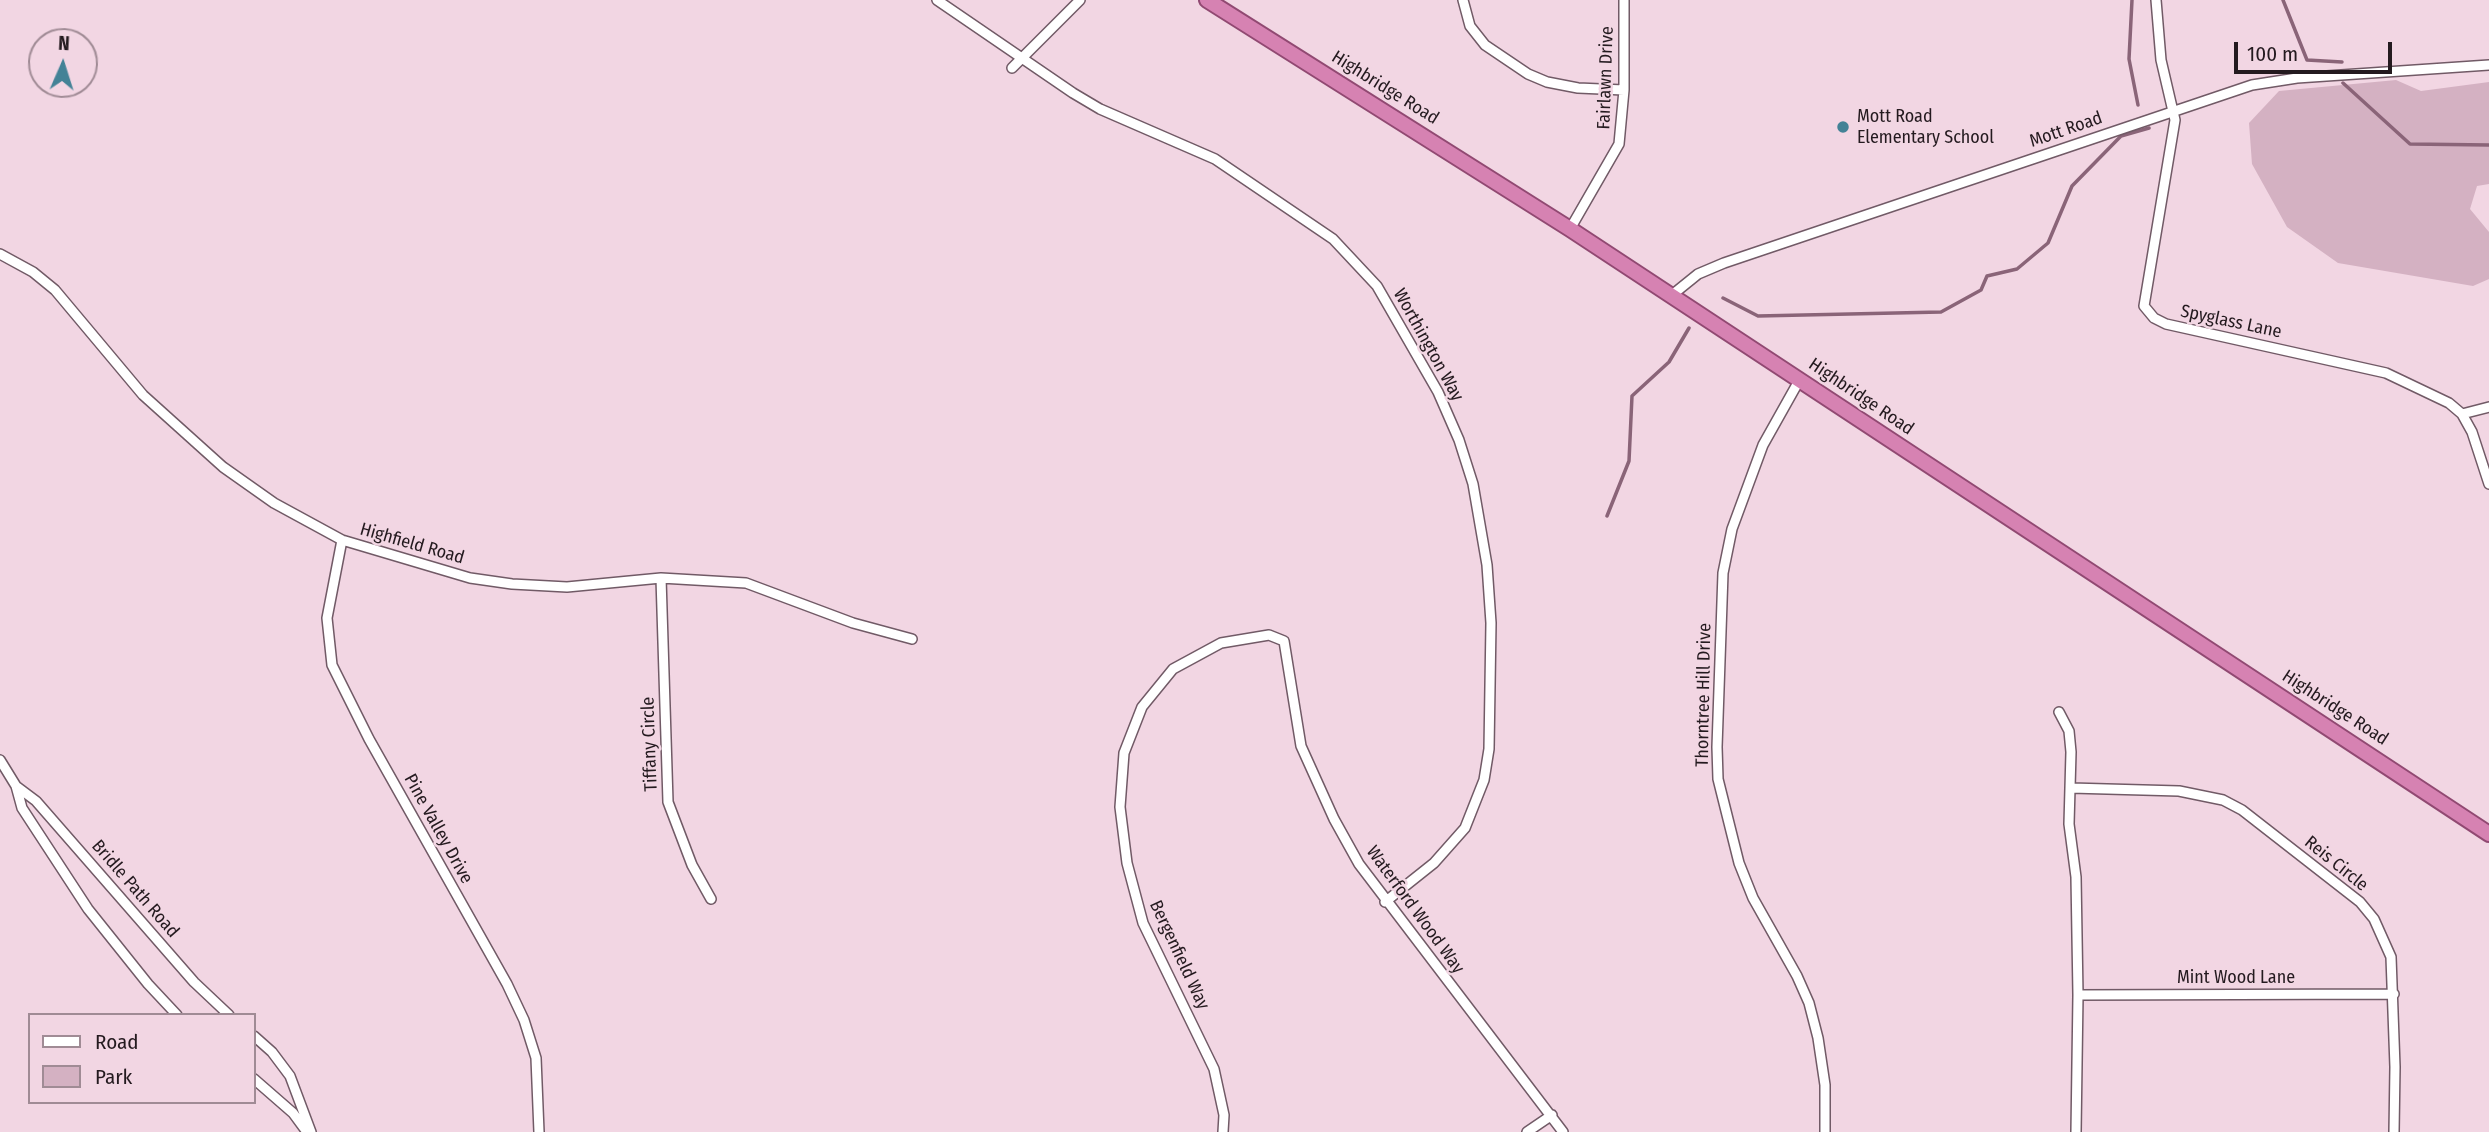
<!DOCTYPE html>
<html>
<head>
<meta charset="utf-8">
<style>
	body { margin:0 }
	#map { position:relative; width:2489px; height:1132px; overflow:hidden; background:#f2d6e3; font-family:"Fira Sans Condensed",sans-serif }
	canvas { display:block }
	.legend { position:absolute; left:28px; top:1013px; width:228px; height:91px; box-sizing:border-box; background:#f2d6e3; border:2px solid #a08b95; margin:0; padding:9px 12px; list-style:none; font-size:21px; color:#241a1f }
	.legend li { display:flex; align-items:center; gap:14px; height:35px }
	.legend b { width:35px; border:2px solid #a08b95 }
	.north { position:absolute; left:28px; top:28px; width:70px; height:70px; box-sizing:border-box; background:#f2d6e3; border:2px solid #a08b95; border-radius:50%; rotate:3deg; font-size:19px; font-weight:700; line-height:28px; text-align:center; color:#241a1f }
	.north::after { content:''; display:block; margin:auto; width:24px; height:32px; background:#438296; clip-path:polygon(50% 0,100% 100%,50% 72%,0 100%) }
	.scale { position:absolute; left:2234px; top:42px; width:158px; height:32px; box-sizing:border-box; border:4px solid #241a1f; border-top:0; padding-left:9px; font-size:21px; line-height:24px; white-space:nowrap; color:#241a1f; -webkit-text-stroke:5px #f2d6e3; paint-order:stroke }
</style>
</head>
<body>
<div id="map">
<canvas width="2489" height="1132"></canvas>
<ul class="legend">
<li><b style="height:9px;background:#fff"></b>Road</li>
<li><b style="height:19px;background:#d4b1c2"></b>Park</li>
</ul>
<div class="north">N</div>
<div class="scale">100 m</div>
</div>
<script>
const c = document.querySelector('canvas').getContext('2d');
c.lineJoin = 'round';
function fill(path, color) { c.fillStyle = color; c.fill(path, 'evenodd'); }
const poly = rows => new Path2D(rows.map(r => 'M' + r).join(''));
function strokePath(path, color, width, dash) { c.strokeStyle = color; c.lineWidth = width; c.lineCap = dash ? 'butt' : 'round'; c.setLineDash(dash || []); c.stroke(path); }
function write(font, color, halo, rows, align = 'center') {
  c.font = font + ' "Fira Sans Condensed",sans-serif'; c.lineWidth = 5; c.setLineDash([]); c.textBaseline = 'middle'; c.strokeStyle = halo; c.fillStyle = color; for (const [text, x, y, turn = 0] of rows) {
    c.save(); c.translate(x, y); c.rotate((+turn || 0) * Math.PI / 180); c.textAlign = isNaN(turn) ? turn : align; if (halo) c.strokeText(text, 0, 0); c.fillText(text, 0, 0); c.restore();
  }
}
fill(poly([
	[2396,80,2421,91,2489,82,2489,184,2477,186,2470,209,2489,232,2489,279,2473,286,2338,263,2287,227,2252,164,2249,123,2279,91]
]), '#d4b1c2');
strokePath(poly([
	[2132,0,2129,59,2138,105],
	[2283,0,2307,60,2342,62],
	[2343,83,2410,144,2489,145],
	[1723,298,1758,316,1941,312,1981,290,1987,276,2017,269,2048,243,2072,186,2121,136,2149,128],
	[1607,516,1629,461,1632,396,1669,362,1689,328]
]), '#8a6478', 3.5);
const minor = poly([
	[937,0,1073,93,1100,109,1215,159,1333,239,1377,286,1438,392,1459,440,1473,484,1487,565,1491,623,1489,749,1484,780,1465,828,1434,863,1385,902],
	[1463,0,1470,26,1485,45,1528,74,1547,82,1578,88,1624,90],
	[2156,0,2161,60,2175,120,2144,306,2154,318,2166,324,2386,373,2449,403,2462,414,2472,432,2489,484],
	[1012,68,1080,0],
	[1570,229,1619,144,1624,90,1624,0],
	[0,254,33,272,55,290,143,395,223,467,274,503,342,540,470,578,512,584,567,587,661,578,746,583,853,623,912,639],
	[1672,295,1698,274,1724,263,2252,85,2297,78,2489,65],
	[1800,379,1763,445,1732,529,1723,573,1717,747,1718,779,1739,863,1753,898,1797,976,1809,1003,1818,1038,1825,1085,1825,1132],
	[2462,414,2489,407],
	[342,540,327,618,332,665,369,739,507,984,524,1020,536,1058,539,1132],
	[661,578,668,802,692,865,711,899],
	[2059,712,2069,731,2071,752,2069,824,2076,877,2078,995,2076,1132],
	[0,760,16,786,22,808,88,909,148,984,177,1015],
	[16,786,36,801,194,982,229,1015],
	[2071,788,2179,791,2223,800,2242,810,2360,902,2374,919,2391,957,2395,1067,2394,1132],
	[2078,995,2394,994],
	[254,1036,272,1052,290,1076,311,1132],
	[254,1079,293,1113,307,1132],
	[1223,1132,1224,1115,1214,1069,1143,923,1127,863,1120,807,1124,753,1142,707,1173,669,1221,643,1269,635,1284,641,1301,746,1334,819,1359,864,1563,1132],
	[1527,1132,1552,1115]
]);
const trunk = poly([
	[1207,0,1570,229,2489,834]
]);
strokePath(minor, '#715a66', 12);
strokePath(trunk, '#914972', 18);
strokePath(minor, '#fff', 9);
strokePath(trunk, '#d682b2', 14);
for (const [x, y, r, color] of [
	[1843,127,7,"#438296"]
]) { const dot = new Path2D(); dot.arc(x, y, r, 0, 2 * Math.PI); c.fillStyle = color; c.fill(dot); strokePath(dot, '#f2d6e3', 2.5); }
write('18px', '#241a1f', '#f2d6e3', [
	["Fairlawn Drive",1606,78,-88],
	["Highbridge Road",1385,88,32],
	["Mott Road",2066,130,-19],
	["Spyglass Lane",2231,322,12],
	["Worthington Way",1428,345,61],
	["Highbridge Road",1861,397,34],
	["Highfield Road",412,544,16],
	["Thorntree Hill Drive",1704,695,-89],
	["Highbridge Road",2335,708,33],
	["Tiffany Circle",650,744,-92],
	["Pine Valley Drive",438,829,61],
	["Reis Circle",2336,864,39],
	["Bridle Path Road",135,889,49],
	["Waterford Wood Way",1415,910,54],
	["Bergenfield Way",1179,955,65],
	["Mint Wood Lane",2236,978]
]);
write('18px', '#241a1f', '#f2d6e3', [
	["Mott Road",1857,117],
	["Elementary School",1857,138]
], 'left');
</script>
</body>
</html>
